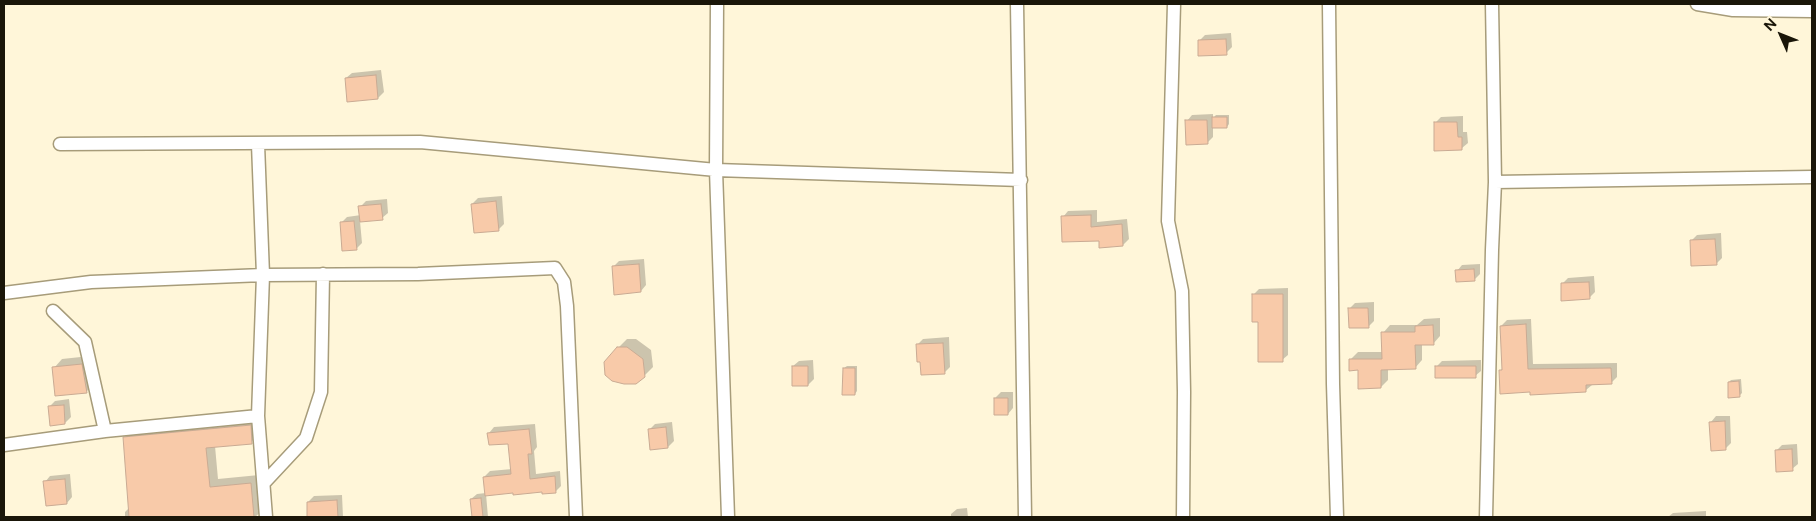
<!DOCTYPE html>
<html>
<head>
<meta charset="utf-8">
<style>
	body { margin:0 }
	#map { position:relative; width:1816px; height:521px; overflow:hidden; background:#fff6d9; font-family:"Public Sans",sans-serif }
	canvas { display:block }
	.frame { position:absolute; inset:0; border:5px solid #1a1609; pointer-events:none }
	.north { position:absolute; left:1756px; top:10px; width:50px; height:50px; -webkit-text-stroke:4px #fff6d9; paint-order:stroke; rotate:314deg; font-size:14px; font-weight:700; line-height:20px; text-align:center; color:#1a1609 }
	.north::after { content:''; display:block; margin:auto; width:18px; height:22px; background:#1a1609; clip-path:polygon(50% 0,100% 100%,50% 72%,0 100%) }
</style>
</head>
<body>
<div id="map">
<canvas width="1816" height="521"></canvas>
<div class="frame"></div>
<div class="north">N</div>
</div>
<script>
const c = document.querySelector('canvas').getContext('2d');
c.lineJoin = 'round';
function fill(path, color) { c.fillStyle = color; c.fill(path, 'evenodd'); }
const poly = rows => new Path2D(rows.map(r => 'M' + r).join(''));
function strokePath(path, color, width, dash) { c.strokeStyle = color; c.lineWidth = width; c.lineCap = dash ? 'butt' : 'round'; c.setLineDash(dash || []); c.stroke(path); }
fill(poly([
	[1231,33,1232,47,1226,53,1199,41,1205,35],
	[381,70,384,92,378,98,346,78,352,73],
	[1213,114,1213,118,1216,115,1229,115,1229,124,1227,127,1213,127,1213,137,1207,143,1187,121,1192,115],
	[1463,116,1463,132,1467,132,1468,143,1462,148,1435,123,1441,117],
	[502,196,504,224,498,230,472,204,478,198],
	[387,199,388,213,382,218,360,221,362,243,356,249,341,223,347,217,361,215,360,207,366,201],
	[1097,210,1097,222,1127,219,1129,239,1123,245,1100,240,1063,217,1068,211],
	[1721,233,1722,258,1716,264,1691,241,1697,235],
	[644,259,646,285,641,291,613,267,619,261],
	[1480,264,1480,274,1474,280,1457,271,1462,265],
	[1594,276,1595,292,1589,298,1562,284,1568,278],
	[1288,288,1288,355,1282,360,1259,321,1253,295,1259,289],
	[1374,302,1374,321,1368,327,1349,309,1355,303],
	[1440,318,1440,336,1433,344,1422,344,1422,360,1415,368,1388,368,1388,380,1381,387,1350,360,1358,352,1383,352,1383,333,1390,325,1417,325,1424,319],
	[1531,319,1533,364,1617,363,1617,377,1612,382,1592,385,1586,390,1531,391,1500,371,1503,368,1501,326,1507,320],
	[949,337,950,367,944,373,917,345,923,339],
	[627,339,636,339,651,350,653,367,644,376,618,348],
	[90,356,95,383,86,392,54,368,62,359],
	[813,360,814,379,808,385,793,366,799,361],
	[1481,360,1481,371,1475,376,1436,367,1442,361],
	[847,366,857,366,857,391,855,394,844,368],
	[1741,379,1742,393,1739,396,1729,382,1731,380],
	[1001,392,1013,392,1013,408,1008,414,995,398],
	[69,399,71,417,65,423,49,407,55,401],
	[1716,416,1730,416,1731,443,1725,449,1711,422],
	[259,417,260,434,251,442,215,446,218,479,259,475,263,510,255,517,125,517,125,512,130,507,125,438,133,429],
	[672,422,674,441,668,447,649,430,655,424],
	[535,424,537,447,534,451,536,474,560,471,561,486,556,491,514,492,486,494,488,517,473,517,471,499,477,494,486,493,484,477,490,471,512,469,509,442,489,433,494,427],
	[1797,444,1798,464,1792,469,1776,451,1782,445],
	[70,474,72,497,67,503,45,482,50,476],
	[342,495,343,517,309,517,308,502,314,496],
	[967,508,968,517,951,517,951,514,957,509],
	[1706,511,1706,517,1668,517,1673,513]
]), '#0003');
const building = poly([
	[1226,39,1227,55,1198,56,1198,40,1226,39],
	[376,75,378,99,347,102,345,78,376,75],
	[1212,117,1227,117,1227,128,1212,128,1212,117],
	[1185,120,1207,120,1208,144,1186,145,1185,120],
	[1434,122,1457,122,1458,137,1462,137,1462,150,1434,151,1434,122],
	[496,201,499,231,474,233,471,204,496,201],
	[381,204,383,220,360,222,358,206,381,204],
	[1091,215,1091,227,1122,224,1123,246,1099,248,1099,241,1062,242,1061,216,1091,215],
	[354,221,357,250,342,251,340,222,354,221],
	[1715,239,1717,265,1691,266,1690,240,1715,239],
	[639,264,641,292,614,295,612,266,639,264],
	[1474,269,1475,281,1456,282,1455,270,1474,269],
	[1589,282,1590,299,1561,301,1561,283,1589,282],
	[1252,294,1283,294,1283,362,1258,362,1258,322,1252,322,1252,294],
	[1348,308,1368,308,1369,328,1349,328,1348,308],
	[1526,324,1528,369,1611,368,1612,384,1586,385,1586,392,1530,395,1530,392,1500,394,1499,370,1502,370,1500,326,1526,324],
	[1433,325,1434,345,1415,345,1416,369,1381,370,1381,388,1358,389,1358,370,1349,371,1349,359,1382,359,1381,332,1415,332,1415,326,1433,325],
	[943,343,945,374,921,375,920,362,917,362,916,344,943,343],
	[617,347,627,347,643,359,645,377,636,384,624,384,612,381,605,375,604,362,617,347],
	[82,364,87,393,55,396,52,367,82,364],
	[792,366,808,366,808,386,792,386,792,366],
	[1435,366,1476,366,1476,378,1435,378,1435,366],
	[843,368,855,368,855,395,842,395,843,368],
	[1739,381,1740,397,1728,398,1728,382,1739,381],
	[994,398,1008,398,1008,415,994,415,994,398],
	[64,405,65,424,50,426,48,406,64,405],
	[1725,421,1726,450,1711,451,1709,422,1725,421],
	[251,425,252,444,206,448,210,487,251,483,254,517,129,517,123,437,251,425],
	[666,427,668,448,650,450,648,429,666,427],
	[529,429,532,454,528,454,530,479,555,476,556,493,542,494,542,492,513,495,513,493,485,496,483,477,511,474,508,444,489,445,487,433,529,429],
	[1792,449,1793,471,1776,472,1775,450,1792,449],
	[65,479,67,504,46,506,43,481,65,479],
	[481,498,483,517,472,517,470,499,481,498],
	[337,500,338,517,307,517,307,502,337,500]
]);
fill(building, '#f8caa9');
strokePath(building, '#c9aa93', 1);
const street = poly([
	[717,4,716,170,728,517],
	[1017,4,1025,517],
	[1174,4,1168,221,1182,291,1184,392,1183,517],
	[1329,4,1333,384,1337,517],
	[1697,4,1733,10,1812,11],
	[60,144,420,142,716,170,1021,180],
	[258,144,263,275,258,416],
	[1495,182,1812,177],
	[4,293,91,282,263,275,418,274,555,268,564,282,567,306,576,517],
	[53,311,85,342,105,431,258,416,266,517],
	[4,445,105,431],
	[264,483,306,438,321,392,323,274],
	[1486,517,1492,250,1495,182,1492,4]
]);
strokePath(street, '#a79c7a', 15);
strokePath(street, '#fff', 12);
</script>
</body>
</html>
